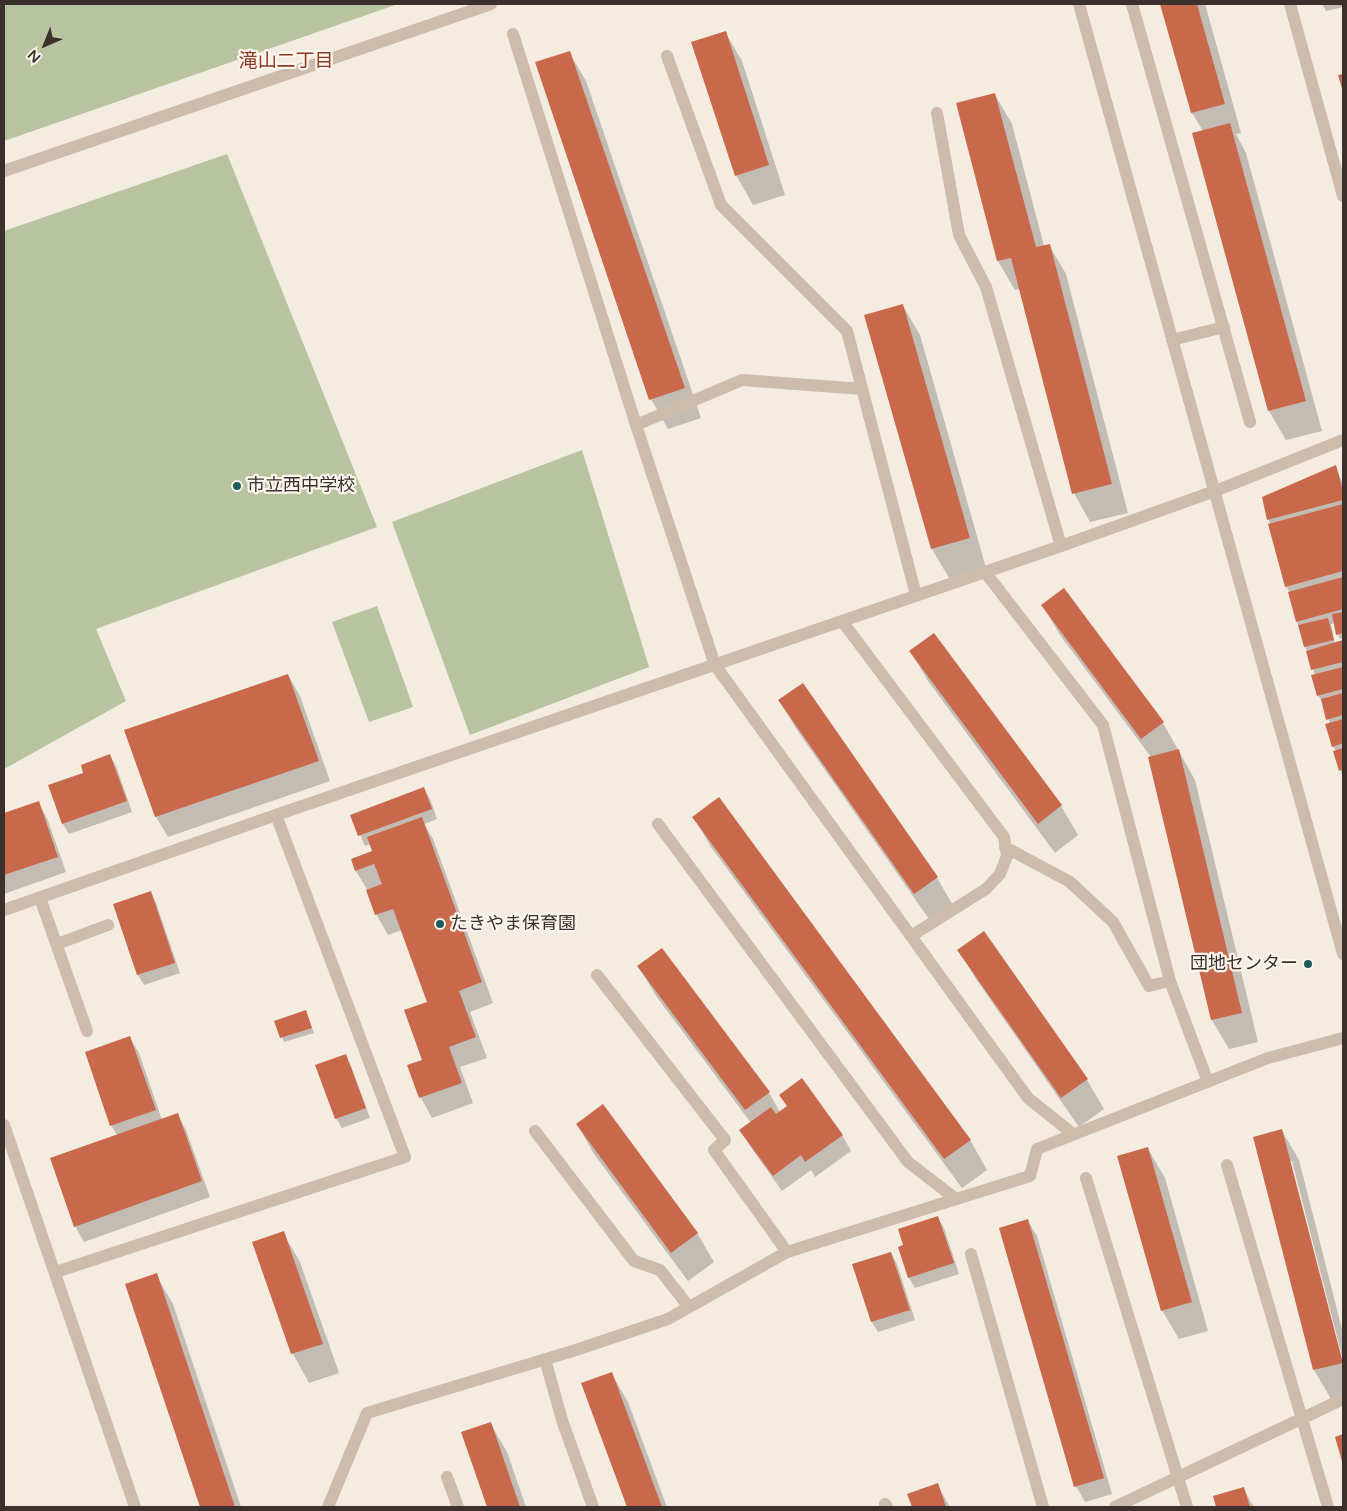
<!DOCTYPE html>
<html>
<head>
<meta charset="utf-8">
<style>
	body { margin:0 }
	#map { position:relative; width:1347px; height:1511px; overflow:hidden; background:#f4ebe1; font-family:"Varela Round",sans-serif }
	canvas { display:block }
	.frame { position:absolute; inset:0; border:5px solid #3b302b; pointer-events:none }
	.north { position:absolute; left:20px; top:20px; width:50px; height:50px; -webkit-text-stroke:4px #fbf5ee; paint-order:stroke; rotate:224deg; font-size:14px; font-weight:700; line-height:20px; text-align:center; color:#3b302b }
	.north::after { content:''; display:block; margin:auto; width:18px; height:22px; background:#3b302b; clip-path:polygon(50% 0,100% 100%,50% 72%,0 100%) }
</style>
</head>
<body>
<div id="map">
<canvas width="1347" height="1511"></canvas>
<div class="frame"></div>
<div class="north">N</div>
</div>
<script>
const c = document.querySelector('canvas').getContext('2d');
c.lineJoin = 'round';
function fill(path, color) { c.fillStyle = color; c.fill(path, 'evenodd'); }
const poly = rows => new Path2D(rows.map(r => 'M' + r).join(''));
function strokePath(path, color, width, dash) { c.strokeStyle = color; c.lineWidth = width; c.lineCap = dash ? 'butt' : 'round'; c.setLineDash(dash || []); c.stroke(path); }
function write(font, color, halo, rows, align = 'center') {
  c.font = font + ' "Varela Round","Noto Sans JP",sans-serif'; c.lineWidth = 4.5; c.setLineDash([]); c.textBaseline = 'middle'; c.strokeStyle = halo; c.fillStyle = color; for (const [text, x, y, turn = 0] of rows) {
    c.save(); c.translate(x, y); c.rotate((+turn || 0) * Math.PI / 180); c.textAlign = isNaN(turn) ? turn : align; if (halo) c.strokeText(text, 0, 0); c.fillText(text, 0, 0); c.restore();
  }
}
fill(poly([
	[4,4,398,4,4,141],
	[227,154,377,527,96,629,126,701,4,769,4,231],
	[582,450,649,667,470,735,392,522],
	[377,606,413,707,369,722,332,622]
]), '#b8c4a0');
fill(poly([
	[1161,4,1205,4,1241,133,1236,134,1246,153,1322,431,1286,440,1269,411,1193,134,1203,131,1192,113],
	[1322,4,1343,4,1343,7,1326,11],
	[725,32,742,61,785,195,753,205,736,175],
	[569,52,586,81,701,418,668,429,651,399,536,63],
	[995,95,1012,124,1044,246,1049,245,1066,274,1128,513,1090,522,1074,493,1020,289,1015,290,998,261],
	[903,306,920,335,986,568,949,578,932,549],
	[1335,466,1343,484,1343,638,1340,639,1338,634,1335,623,1331,624,1335,644,1343,642,1343,780,1336,751,1333,746,1330,724,1324,705,1318,695,1315,675,1297,622,1290,593,1286,586,1263,498],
	[1064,590,1163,723,1195,780,1258,1042,1229,1049,1212,1020,1151,757,1060,635,1043,606],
	[934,635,1061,806,1078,835,1055,853,928,681,911,652],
	[288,675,300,696,330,781,168,837,156,817,126,731],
	[803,685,937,878,954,907,931,922,797,730,780,701],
	[110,756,116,766,132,812,69,834,63,824,50,786,85,774],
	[424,789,430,799,437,819,424,824,433,839,493,1003,470,1012,487,1058,460,1067,473,1103,432,1118,421,1098,409,1066,424,1060,429,1002,402,930,388,935,376,914,368,891,356,871,352,860,373,852,371,844,365,846,352,816],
	[38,803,47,818,66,872,4,894,4,815],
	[694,817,970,1140,987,1170,962,1188,711,847],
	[151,893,156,903,180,973,144,985,138,975,114,905],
	[662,950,769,1093,780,1112,842,1135,851,1151,815,1177,811,1170,782,1191,750,1146,741,1130,751,1123,656,996,639,967],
	[959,950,1087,1080,1104,1109,1079,1127,976,979],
	[306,1012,314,1033,284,1042,276,1022],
	[130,1038,139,1053,162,1120,177,1114,186,1130,210,1197,84,1242,75,1226,117,1135,111,1125],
	[345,1056,351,1066,370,1118,342,1128,336,1118],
	[577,1124,697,1233,714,1262,688,1281,594,1154],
	[1282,1131,1299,1160,1343,1333,1343,1360,1292,1161,1289,1161,1343,1369,1343,1396,1331,1399,1314,1370],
	[1148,1149,1165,1178,1208,1331,1179,1339,1162,1310],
	[938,1218,944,1228,959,1274,915,1288,909,1278,899,1247,905,1246],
	[1028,1221,1037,1236,1112,1494,1085,1502,1076,1486],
	[283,1233,300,1262,339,1373,309,1383,293,1354,254,1242],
	[891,1253,897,1264,915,1320,878,1332,872,1322,854,1265],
	[156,1275,173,1304,241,1507,201,1507,127,1285],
	[611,1373,628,1402,667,1507,628,1507,583,1383],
	[490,1423,507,1452,526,1507,489,1507,462,1432],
	[937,1484,950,1507,913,1507,909,1494],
	[1243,1488,1254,1507,1217,1507,1214,1497]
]), '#0003');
fill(poly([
	[1160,4,1197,4,1225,104,1191,113],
	[726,31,769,165,735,176,691,42],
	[570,51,685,388,649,400,535,62],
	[1343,74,1343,92,1338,75],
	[995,93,1036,247,1050,244,1112,484,1072,494,1011,258,997,261,956,103],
	[1230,123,1306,401,1268,411,1192,133],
	[903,304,970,538,931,549,864,315],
	[1336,465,1343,491,1343,500,1267,520,1262,497],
	[1343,504,1343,571,1285,587,1268,524],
	[1343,577,1343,609,1296,622,1288,592],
	[1064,588,1164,722,1141,739,1041,605],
	[1343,612,1343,633,1336,635,1332,614],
	[1328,618,1334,640,1304,647,1298,625],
	[934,633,1062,805,1038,824,909,651],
	[1343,640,1343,662,1311,670,1306,651],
	[1343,667,1343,689,1317,696,1311,675],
	[288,674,319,761,155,817,124,730],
	[803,683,938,877,914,894,778,700],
	[1343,693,1343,715,1326,720,1321,699],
	[1343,719,1343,743,1332,747,1325,724],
	[1343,748,1343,769,1339,771,1333,751],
	[1179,749,1242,1013,1211,1020,1148,757],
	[110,754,127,801,62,824,48,785,83,773,81,765],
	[424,787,432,809,358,836,350,815],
	[719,797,971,1140,944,1159,692,817],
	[39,801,58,857,4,875,4,813],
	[422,817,482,982,459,991,476,1037,449,1047,462,1083,419,1098,407,1065,422,1060,404,1010,427,1002,393,909,375,915,366,890,382,884,374,864,355,871,351,859,372,851,367,837],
	[151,891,175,963,137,975,113,904],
	[984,931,1088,1079,1061,1098,957,950],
	[662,948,770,1092,745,1110,637,966],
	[306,1010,312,1028,280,1038,274,1021],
	[130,1036,156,1110,110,1126,85,1052],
	[346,1054,366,1108,335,1119,315,1065],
	[802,1078,843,1135,805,1162,801,1155,773,1176,739,1130,771,1107,776,1114,787,1106,779,1095],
	[603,1104,698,1233,671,1253,576,1124],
	[178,1113,202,1181,74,1227,50,1158],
	[1282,1129,1343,1363,1313,1370,1253,1137],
	[1148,1147,1192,1302,1161,1311,1117,1156],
	[938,1216,954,1263,908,1278,898,1247,903,1245,898,1229],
	[1028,1219,1104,1478,1074,1487,999,1228],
	[284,1231,323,1344,291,1354,252,1242],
	[891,1252,910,1310,871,1322,852,1264],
	[157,1273,235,1507,200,1507,125,1284],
	[612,1372,662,1507,627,1507,581,1383],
	[491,1422,520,1507,487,1507,461,1432],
	[1343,1434,1343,1465,1335,1437],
	[938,1483,946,1507,912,1507,907,1494],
	[1244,1487,1250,1507,1216,1507,1213,1496]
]), '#c8694b');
strokePath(poly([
	[1079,4,1343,954],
	[1132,4,1250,422],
	[1290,4,1343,196],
	[513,34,636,425,715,665,1028,1098,1073,1134],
	[667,56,721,205,847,331,916,595],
	[937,113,959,235,986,287,1061,546],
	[4,171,491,4],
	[1172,340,1224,327],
	[636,425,742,380,862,389],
	[985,572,1103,725,1170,981,1208,1082],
	[842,621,1004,837,1007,856,1000,874,986,889,911,936],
	[658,824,908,1162,956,1199],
	[1005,847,1070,882,1113,922,1149,986,1170,981],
	[40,898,87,1031],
	[4,910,276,815,1061,546,1215,491,1343,440],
	[57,944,108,925],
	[597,975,725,1140,714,1150,787,1252],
	[4,1125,135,1507],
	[535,1131,634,1261,660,1270,689,1307],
	[1227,1165,1328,1507],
	[1086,1178,1187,1507],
	[971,1254,1043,1507],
	[56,1272,405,1157,276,815],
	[545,1359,562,1420,593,1507],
	[447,1477,458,1507],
	[885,1504,887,1507],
	[328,1507,367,1413,576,1350,668,1319,787,1252,1030,1176,1037,1149,1268,1058,1343,1038],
	[1115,1507,1343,1399]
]), '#cdbbac', 12);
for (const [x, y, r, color] of [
	[237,486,5,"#1f5a5e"],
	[440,924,5,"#1f5a5e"],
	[1308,964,5,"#1f5a5e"]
]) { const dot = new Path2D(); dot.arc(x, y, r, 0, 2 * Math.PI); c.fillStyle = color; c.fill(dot); strokePath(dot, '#fbf5ee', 2); }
write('18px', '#3b302b', '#fbf5ee', [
	["市立西中学校",247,486],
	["たきやま保育園",450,924],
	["団地センター",1298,964,"right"]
], 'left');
write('19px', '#8c3b22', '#fbf5ee', [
	["滝山二丁目",286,62]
]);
</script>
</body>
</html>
